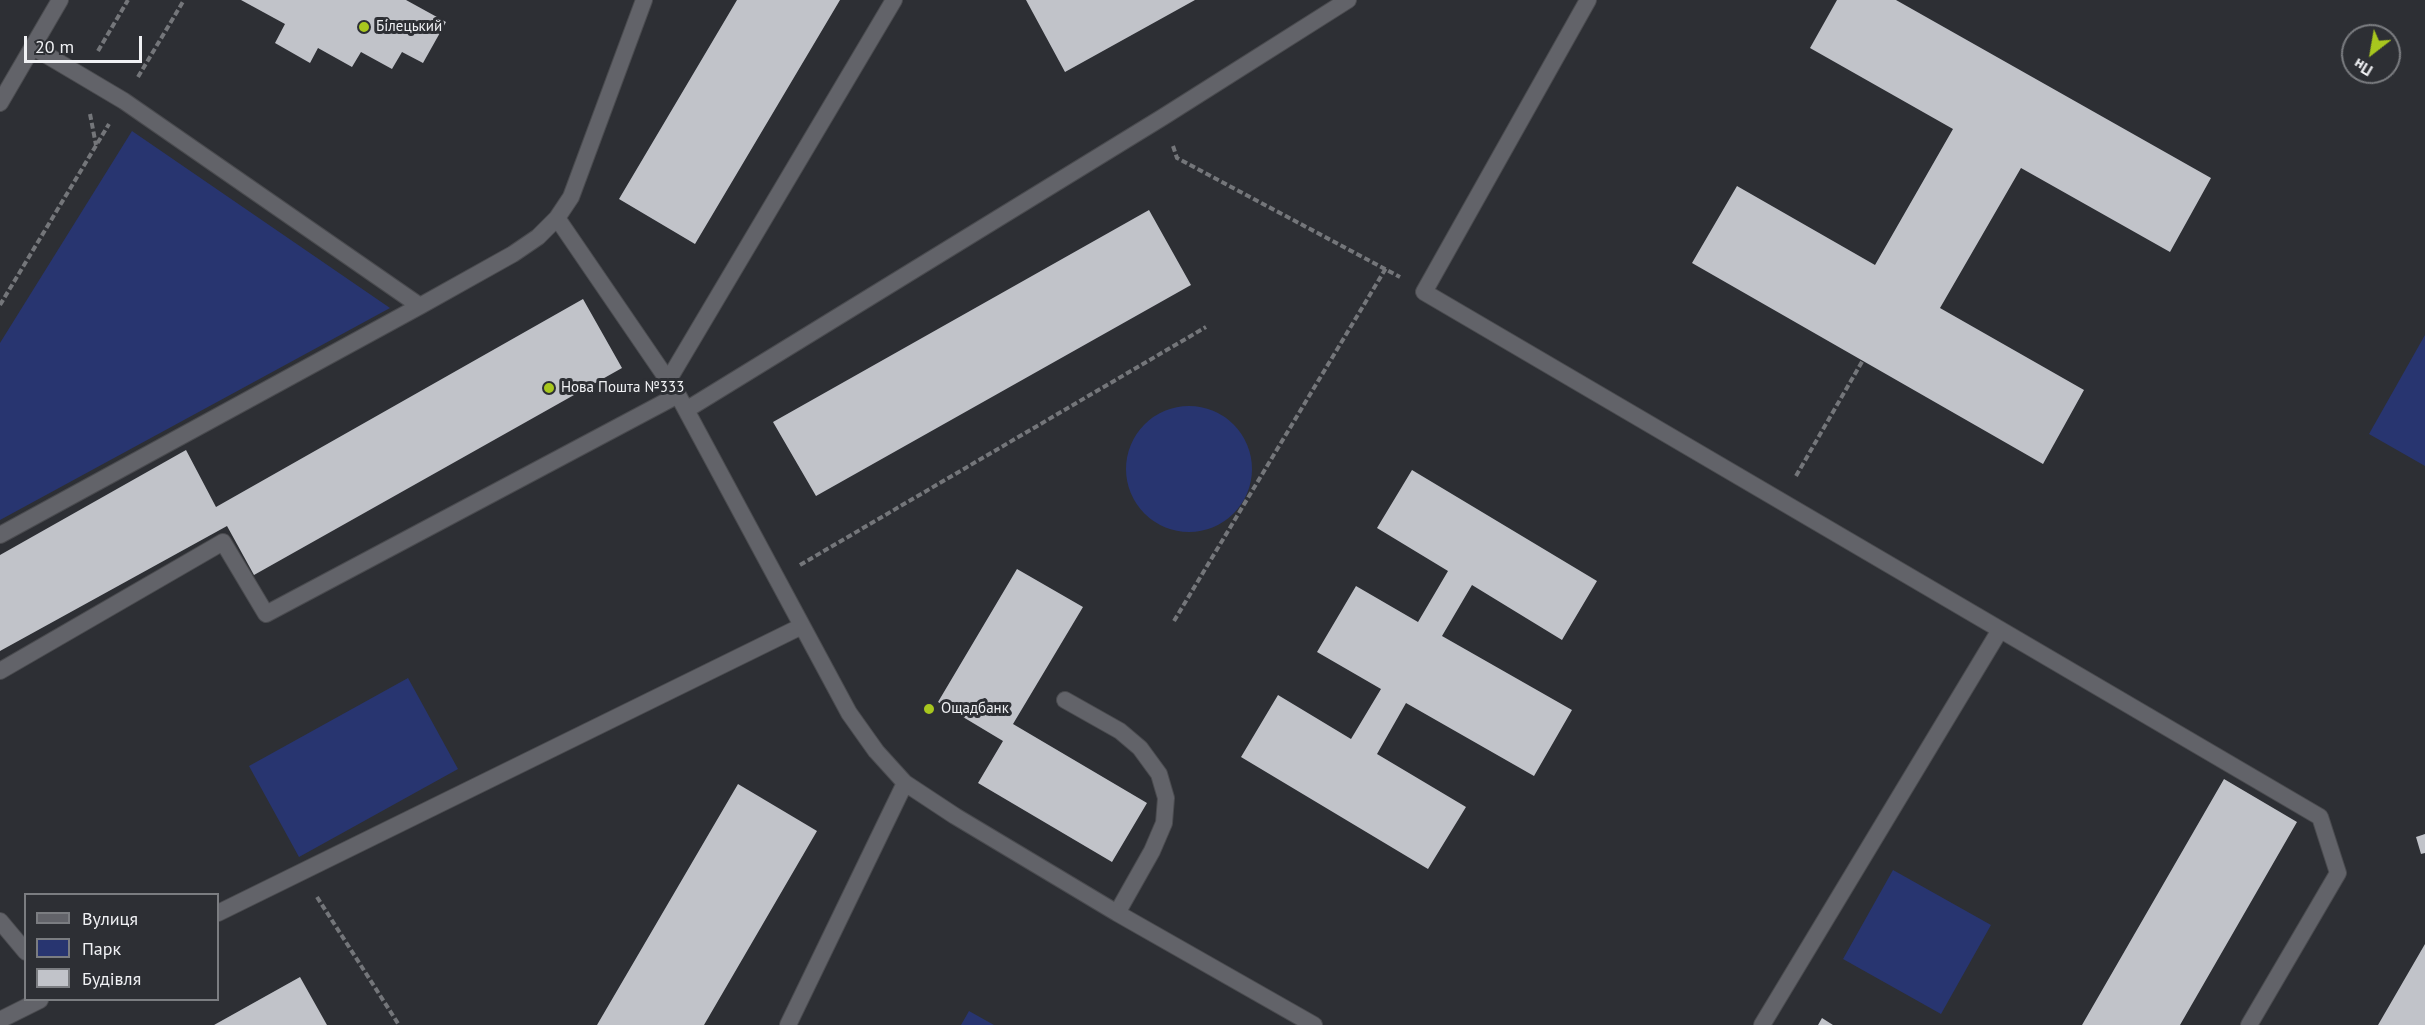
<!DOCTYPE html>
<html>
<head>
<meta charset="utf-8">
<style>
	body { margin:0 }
	#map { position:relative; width:2425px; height:1025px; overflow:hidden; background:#2d2f34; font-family:"PT Sans",sans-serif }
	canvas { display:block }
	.legend { position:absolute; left:24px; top:893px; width:195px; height:108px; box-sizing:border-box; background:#2d2f34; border:2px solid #7b7d81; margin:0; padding:8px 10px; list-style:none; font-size:18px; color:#f0f1f4 }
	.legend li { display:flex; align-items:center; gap:12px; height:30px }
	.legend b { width:30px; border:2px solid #7b7d81 }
	.north { position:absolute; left:2341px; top:24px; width:60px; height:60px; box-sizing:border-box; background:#2d2f34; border:2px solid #7b7d81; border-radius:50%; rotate:211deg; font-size:16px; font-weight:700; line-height:24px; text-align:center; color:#f0f1f4 }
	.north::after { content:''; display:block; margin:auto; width:21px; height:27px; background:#a8c71e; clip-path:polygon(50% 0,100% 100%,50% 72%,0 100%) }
	.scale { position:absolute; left:24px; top:36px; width:118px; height:27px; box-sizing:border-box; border:3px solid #f0f1f4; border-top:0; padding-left:8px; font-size:18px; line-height:21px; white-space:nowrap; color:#f0f1f4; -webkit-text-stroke:4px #2d2f34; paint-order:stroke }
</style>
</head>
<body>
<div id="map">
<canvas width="2425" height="1025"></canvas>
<ul class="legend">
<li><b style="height:8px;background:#626369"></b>Вулиця</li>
<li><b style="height:16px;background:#283570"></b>Парк</li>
<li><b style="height:16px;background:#c1c3c9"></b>Будівля</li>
</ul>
<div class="north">Пн</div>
<div class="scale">20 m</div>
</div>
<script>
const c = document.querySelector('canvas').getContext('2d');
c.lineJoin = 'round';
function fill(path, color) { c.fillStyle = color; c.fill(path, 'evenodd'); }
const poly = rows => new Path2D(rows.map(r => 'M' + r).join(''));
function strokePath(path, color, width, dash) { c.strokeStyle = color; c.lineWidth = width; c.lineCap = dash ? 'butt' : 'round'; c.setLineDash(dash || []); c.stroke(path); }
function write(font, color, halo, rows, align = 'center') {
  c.font = font + ' "PT Sans",sans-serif'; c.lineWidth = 6; c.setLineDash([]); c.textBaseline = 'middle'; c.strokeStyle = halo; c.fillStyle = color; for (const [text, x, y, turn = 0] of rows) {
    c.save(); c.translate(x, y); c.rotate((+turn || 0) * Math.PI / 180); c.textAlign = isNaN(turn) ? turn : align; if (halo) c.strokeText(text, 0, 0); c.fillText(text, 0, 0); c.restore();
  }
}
fill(poly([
	[132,131,390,308,0,520,0,343],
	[2425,335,2425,466,2369,434],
	'1126 469a63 63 0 1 1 126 0a63 63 0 1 1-126 0Z',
	[408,678,458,769,299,857,249,766],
	[1893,870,1991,925,1941,1014,1843,959],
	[969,1011,994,1025,961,1025]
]), '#283570');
fill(poly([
	[241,0,406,0,446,22,423,63,402,52,392,69,361,52,352,67,318,48,310,63,275,43,285,24],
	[737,0,840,0,695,244,619,199],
	[1026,0,1195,0,1065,72],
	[1837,0,1896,0,2211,178,2170,252,2021,168,1940,308,2084,390,2043,464,1692,263,1737,186,1875,265,1953,129,1810,48],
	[1149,210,1191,285,816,496,773,422],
	[583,299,622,368,254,575,227,526,0,651,0,555,186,450,216,507],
	[1412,470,1597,581,1562,640,1472,585,1442,636,1572,710,1534,776,1406,703,1377,754,1466,807,1428,869,1241,757,1278,695,1351,739,1381,689,1317,652,1356,586,1418,622,1448,571,1377,528],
	[1017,569,1083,607,1013,724,1147,803,1112,862,978,783,1003,741,938,702],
	[2224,779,2297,822,2180,1025,2082,1025],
	[738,784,817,831,704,1025,597,1025],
	[2425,834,2425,853,2421,854,2416,837],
	[2425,944,2425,1025,2378,1025],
	[300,977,327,1025,214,1025],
	[1822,1018,1833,1025,1818,1025]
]), '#c1c3c9');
const service = poly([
	[1588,0,1424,292,2320,817,2338,873,2249,1025],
	[33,47,124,101,420,306],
	[557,218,678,395,849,713,876,751,905,783,955,816,1117,913,1314,1025],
	[669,379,894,0],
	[686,410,1163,117,1348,0],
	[0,535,420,306,513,254,538,237,557,218,571,197,644,0],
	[0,671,223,542,266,614,678,395],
	[1065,700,1120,731,1140,748,1159,774,1166,798,1164,823,1152,851,1117,913],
	[218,913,802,626],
	[0,921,26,952],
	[0,1020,40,1000],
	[788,1025,905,783],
	[1762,1025,2000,630]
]);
const tertiary = poly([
	[0,103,60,0]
]);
strokePath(service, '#4a4b4f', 18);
strokePath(tertiary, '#4a4b4f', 18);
strokePath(poly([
	[98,51,128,0],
	[138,77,184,0],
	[90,114,96,145],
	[1173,146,1177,158,1400,277],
	[0,305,109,124],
	[1796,476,1863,360],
	[800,565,1206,327],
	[1174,621,1386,268],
	[317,897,399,1025]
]), '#74767a', 4, [6, 3]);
strokePath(service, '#626369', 16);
strokePath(tertiary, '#626369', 16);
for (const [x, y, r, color] of [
	[364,27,6,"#a8c71e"],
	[549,388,6,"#a8c71e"],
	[929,709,6,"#a8c71e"]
]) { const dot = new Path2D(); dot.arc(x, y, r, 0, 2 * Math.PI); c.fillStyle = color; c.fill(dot); strokePath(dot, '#2d2f34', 2); }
write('15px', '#f0f1f4', '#2d2f34', [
	["Білецький",376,27],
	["Нова Пошта №333",561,388],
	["Ощадбанк",941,709]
], 'left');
</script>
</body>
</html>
